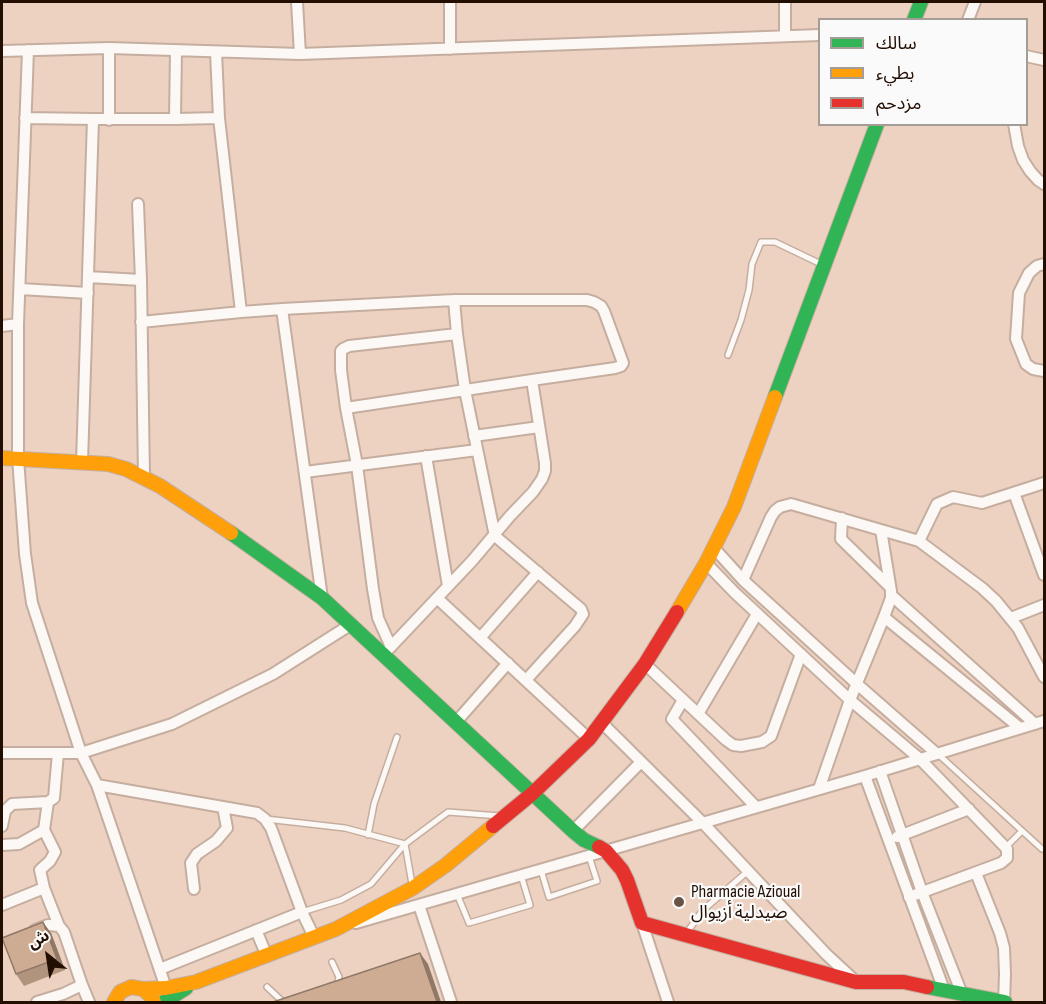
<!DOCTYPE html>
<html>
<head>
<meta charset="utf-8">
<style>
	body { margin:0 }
	#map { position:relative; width:1046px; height:1004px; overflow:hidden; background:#edd2c1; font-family:"Sofia Sans Condensed","Noto Sans Arabic",sans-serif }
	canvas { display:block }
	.frame { position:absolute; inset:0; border:3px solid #230e02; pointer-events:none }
	.legend { position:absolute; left:818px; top:18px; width:210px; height:108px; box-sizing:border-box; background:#fafafa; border:2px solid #a49c97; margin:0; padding:8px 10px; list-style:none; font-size:18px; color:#230e02 }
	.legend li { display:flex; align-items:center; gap:12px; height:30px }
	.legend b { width:30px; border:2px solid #a49c97 }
	.north { position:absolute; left:18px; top:926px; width:60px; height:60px; -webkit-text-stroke:4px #fafafa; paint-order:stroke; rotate:330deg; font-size:16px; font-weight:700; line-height:24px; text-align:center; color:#230e02 }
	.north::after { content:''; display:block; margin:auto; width:21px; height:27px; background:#230e02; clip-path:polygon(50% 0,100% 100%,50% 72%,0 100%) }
</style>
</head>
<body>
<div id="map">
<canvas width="1046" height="1004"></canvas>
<div class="frame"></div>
<ul class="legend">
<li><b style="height:8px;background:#30b455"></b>سالك</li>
<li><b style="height:8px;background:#ff9f0a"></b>بطيء</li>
<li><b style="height:8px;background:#e5322d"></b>مزدحم</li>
</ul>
<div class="north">ش</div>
</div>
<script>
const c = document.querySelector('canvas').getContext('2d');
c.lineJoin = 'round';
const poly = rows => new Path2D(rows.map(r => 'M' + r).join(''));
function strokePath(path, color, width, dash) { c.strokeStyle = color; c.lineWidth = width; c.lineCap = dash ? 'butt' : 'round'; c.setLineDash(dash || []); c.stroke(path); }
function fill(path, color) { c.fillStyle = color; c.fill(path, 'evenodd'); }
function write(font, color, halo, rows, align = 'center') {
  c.font = font + ' "Sofia Sans Condensed","Noto Sans Arabic",sans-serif'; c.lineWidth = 4.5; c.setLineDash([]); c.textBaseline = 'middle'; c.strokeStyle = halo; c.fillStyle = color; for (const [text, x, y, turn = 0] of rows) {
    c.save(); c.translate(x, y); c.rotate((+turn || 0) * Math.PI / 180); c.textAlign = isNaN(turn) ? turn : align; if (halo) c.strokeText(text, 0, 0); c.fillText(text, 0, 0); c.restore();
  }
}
const lane = poly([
	[728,355,741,320,749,290,752,264,761,242,775,242,823,265],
	[939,755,1042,849],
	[266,819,345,828,405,844,371,884,341,900,302,912],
	[368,835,374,804,397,737],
	[1006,847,1022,831],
	[541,870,549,897,597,881,589,856],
	[412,884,405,844,448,812,500,816],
	[457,894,469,923,530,905,521,875],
	[686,934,702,911,748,871],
	[332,962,339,977,337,985],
	[267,987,282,1001,287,1001]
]);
const street = poly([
	[297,2,300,54],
	[785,2,785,36],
	[968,20,975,2],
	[450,49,450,2],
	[28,50,18,324,18,458,25,554,32,603,81,753,97,785,166,988],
	[2,51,109,48,300,54,820,35],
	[216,52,219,118,241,312,282,309],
	[1026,56,1044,60],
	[25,118,93,119],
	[175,119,219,118],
	[109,120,109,48],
	[1014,124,1018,146,1023,160,1030,171,1038,180,1044,184],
	[138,204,141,280,144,477],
	[1044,264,1037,266,1029,273,1019,293,1016,339,1026,364,1033,369,1044,371],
	[88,277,141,280],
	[20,289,88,293],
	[454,300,457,334,465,390,495,536,581,609,583,614,575,626,526,680],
	[141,322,241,312],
	[2,326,18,324],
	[346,408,532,380],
	[474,436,539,427],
	[426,456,448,586],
	[82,462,93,119,175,119,176,50],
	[305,472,477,450],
	[1014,493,1044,575],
	[842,518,841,539,889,586],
	[919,541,937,504,953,497,982,503,1044,483],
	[714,548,743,580],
	[706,563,734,592,850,700,920,759,1007,849,1007,858,1001,863,909,897],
	[891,595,1035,724],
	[322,598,282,309,454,300,587,300,594,302,601,306,604,311,623,363,621,366,615,368,532,380,545,463,545,471,542,479,533,492,510,516,472,561,383,655],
	[437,598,589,739],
	[884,617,1020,728],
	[1011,618,1044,605],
	[480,638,538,572],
	[391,647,378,618,373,589,357,465,346,408,341,370,341,351,343,349,349,346,457,334],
	[645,664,726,740,733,745,741,746,762,742,771,736,801,654],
	[683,700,672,719,756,807],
	[698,714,757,614],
	[456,722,508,663],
	[601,722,703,823,826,954,854,980],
	[2,753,81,753,172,724,273,674,350,625],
	[937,754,857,684,743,580,771,517,775,511,780,507,791,504,919,541,982,588,996,601,1018,628,1044,677],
	[880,771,922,892,962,994],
	[865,776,944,990],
	[97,785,257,813,265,819,271,828,302,912,314,937],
	[819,789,850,700,884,617,891,598,891,591,881,530],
	[48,802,44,830,55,852,50,861,40,870,44,888,59,926],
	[2,826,5,811,12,804,48,802,54,798,58,753],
	[573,831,641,762],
	[897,837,969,809],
	[2,845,19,844,44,830],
	[976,873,1000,933,1004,948,1005,974,1004,1002],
	[194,889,191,863,197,854,216,841,227,828,223,807],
	[2,905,44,888],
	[419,905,451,1002],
	[356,923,865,776,1044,721],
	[642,923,668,1002],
	[35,930,48,925,59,926,64,932,82,985],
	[256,930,266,954],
	[160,969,302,912],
	[37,1002,63,994,82,985,89,1002]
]);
const fast = poly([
	[914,20,921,2],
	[775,397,877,124],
	[231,533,322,598,573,831,584,840,599,847],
	[927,987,1005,1002],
	[164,1002,186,988]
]);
const slow = poly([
	[2,458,108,464,126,469,160,486,231,533],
	[677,612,706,563,734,507,775,397],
	[143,989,166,988,196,982,336,929,413,888,446,865,493,826],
	[114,1002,120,992,131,987,143,989,152,997,154,1002]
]);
const jam = poly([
	[493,826,533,793,589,739,645,664,677,612],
	[599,847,606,851,622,870,627,880,642,923,856,982,904,982,927,987]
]);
strokePath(lane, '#c5ae9f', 8);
strokePath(street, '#c5ae9f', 14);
strokePath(fast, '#c5ae9f', 16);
strokePath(slow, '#c5ae9f', 16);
strokePath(jam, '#c5ae9f', 16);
strokePath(lane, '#fcf8f6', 5);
strokePath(street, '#fcf8f6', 10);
strokePath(fast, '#30b455', 14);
strokePath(slow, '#ff9f0a', 14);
strokePath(jam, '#e5322d', 14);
fill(poly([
	[51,933,65,970,24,986,16,974]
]), '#b1947e');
fill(poly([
	[43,922,51,933,65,970,57,959],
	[420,953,428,964,441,1002,437,1002]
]), '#907867');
const building = poly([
	[43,922,57,959,16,974,2,938,43,922],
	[420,953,437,1002,273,1002,420,953]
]);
fill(building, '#ceac93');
strokePath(building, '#907867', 1.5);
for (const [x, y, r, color] of [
	[679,902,6,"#6a5345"]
]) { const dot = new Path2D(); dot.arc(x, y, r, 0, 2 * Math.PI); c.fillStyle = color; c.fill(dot); strokePath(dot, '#fafafa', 2); }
write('18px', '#230e02', '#fafafa', [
	["Pharmacie Azioual",691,892],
	["صيدلية أزيوال",691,913]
], 'left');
</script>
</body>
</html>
